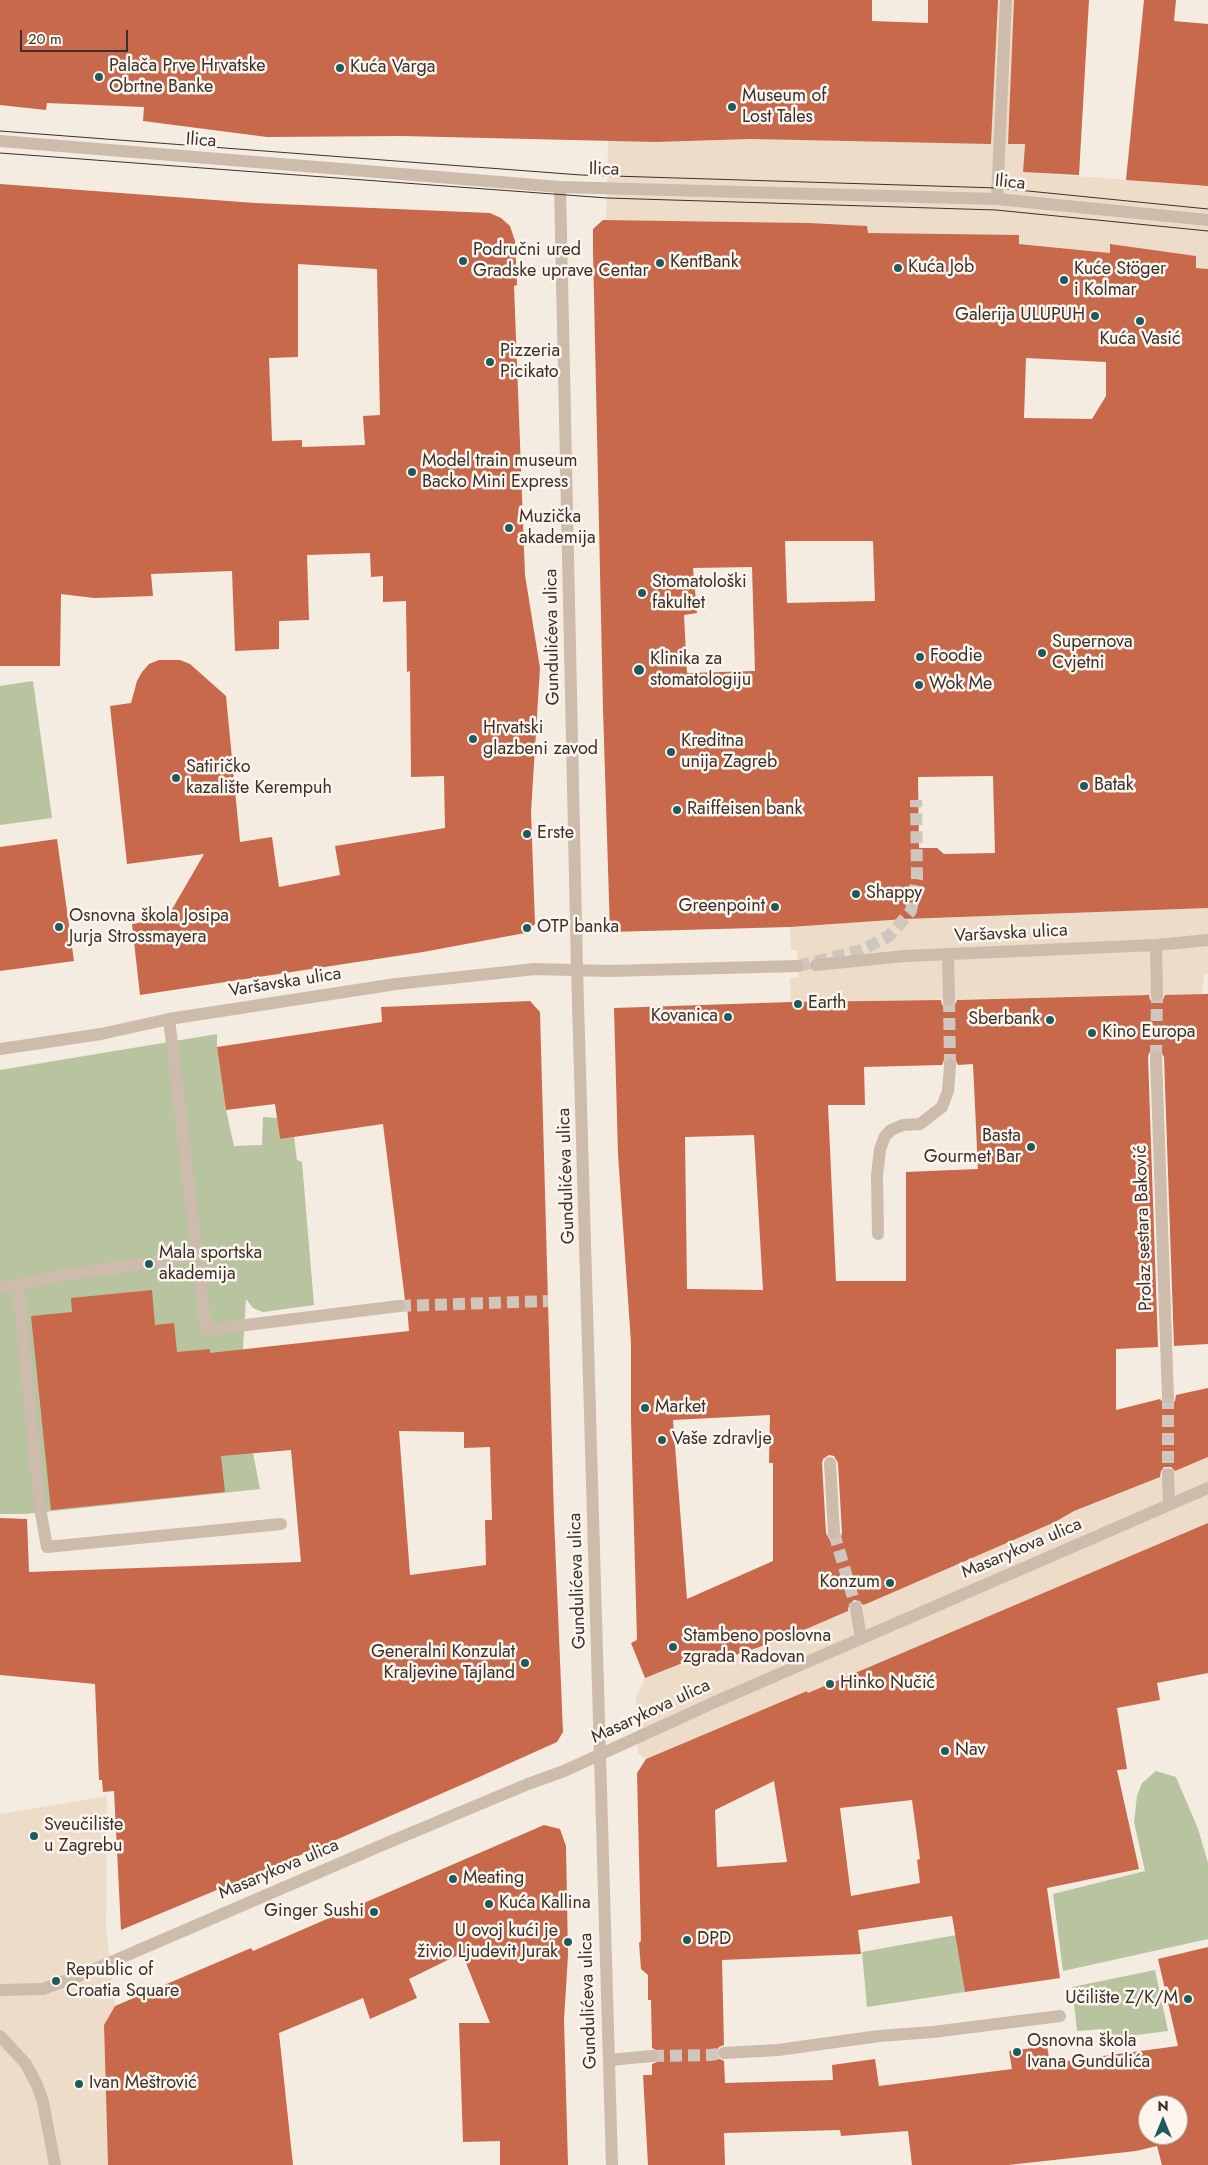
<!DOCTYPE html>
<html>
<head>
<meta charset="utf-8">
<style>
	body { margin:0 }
	#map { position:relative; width:1208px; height:2165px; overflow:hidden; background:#f4ebe1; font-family:Jost,sans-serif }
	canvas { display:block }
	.north { position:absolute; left:1138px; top:2095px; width:50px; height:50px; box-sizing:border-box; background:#fbf5ee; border:1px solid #aea6a0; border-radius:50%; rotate:0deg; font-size:14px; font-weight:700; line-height:20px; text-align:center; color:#3b302b }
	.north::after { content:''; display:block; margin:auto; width:18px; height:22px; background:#1f5a5e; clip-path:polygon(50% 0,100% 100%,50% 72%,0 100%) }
	.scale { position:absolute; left:20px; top:30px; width:108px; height:22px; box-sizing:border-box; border:2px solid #3b302b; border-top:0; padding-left:6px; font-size:15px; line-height:18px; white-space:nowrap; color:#3b302b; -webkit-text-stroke:4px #fbf5ee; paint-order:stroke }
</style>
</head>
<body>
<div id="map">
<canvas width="1208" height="2165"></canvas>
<div class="north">N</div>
<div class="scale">20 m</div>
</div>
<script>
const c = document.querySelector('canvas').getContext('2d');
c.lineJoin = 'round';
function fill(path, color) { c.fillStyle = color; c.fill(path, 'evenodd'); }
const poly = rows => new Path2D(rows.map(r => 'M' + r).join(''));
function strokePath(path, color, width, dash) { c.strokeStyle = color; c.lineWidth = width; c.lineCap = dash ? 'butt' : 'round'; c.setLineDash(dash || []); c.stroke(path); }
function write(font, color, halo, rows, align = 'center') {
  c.font = font + ' Jost,sans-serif'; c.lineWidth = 5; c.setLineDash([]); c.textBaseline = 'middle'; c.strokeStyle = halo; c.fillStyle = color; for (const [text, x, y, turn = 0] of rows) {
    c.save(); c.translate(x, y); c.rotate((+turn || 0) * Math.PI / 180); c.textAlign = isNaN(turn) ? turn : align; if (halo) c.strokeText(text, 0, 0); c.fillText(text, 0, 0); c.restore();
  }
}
fill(poly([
	[33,681,52,818,0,825,0,686],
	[217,1034,217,1047,226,1110,234,1146,262,1145,263,1117,277,1118,280,1139,294,1137,297,1160,302,1162,314,1305,263,1312,253,1308,246,1299,243,1349,253,1453,260,1489,25,1514,0,1514,0,1070],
	[1156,1771,1176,1777,1198,1829,1208,1863,1208,1939,1063,1971,1053,1894,1145,1871,1134,1822,1137,1796,1142,1783],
	[956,1935,965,1992,867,2007,862,1952],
	[1155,1970,1168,2031,1105,2039,1103,2029,1077,2031,1072,1987]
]), '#b8c4a0');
fill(poly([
	[985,0,1033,0,1023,172,1208,186,1208,269,1196,268,1196,256,1110,244,1110,253,927,234,868,233,867,226,809,223,606,220,608,140,656,142,751,139,982,143],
	[1208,908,1208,973,1204,974,1202,995,791,1002,790,978,799,977,797,950,791,950,790,927,905,919],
	[1208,1457,1208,1523,808,1693,807,1691,646,1759,638,1753,636,1697,645,1678,715,1650,719,1662,783,1639,1055,1522,1074,1511],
	[107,1796,106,1926,115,2006,104,2025,108,2165,0,2165,0,1814]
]), '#ecdcc8');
fill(poly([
	[0,0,872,0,872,21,928,23,928,0,998,0,991,144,751,139,656,142,402,136,267,137,143,121,144,107,47,103,46,110,0,105],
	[1014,0,1089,0,1079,175,1023,172,1025,144,1008,144],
	[1144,0,1176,0,1174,21,1208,24,1208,186,1126,180],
	[0,184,255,203,490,213,501,218,510,226,515,241,517,285,514,286,525,575,540,668,531,812,535,924,525,933,423,952,140,995,132,924,167,918,204,854,127,864,110,706,131,703,137,681,142,672,149,664,159,660,180,660,190,664,226,696,240,842,272,837,279,887,340,875,335,846,445,828,444,776,411,777,410,671,407,672,406,601,383,602,383,576,371,577,370,553,307,555,309,620,279,621,279,649,235,651,232,571,151,574,153,596,94,598,61,594,60,666,0,666],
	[298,264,377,269,380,415,363,416,365,445,302,447,302,440,272,441,269,358,298,357],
	[603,220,809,223,867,226,868,233,1019,235,1019,244,1110,253,1110,244,1196,256,1196,268,1208,269,1208,908,905,919,790,927,610,932,603,709,593,250,593,229],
	[1026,358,1106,362,1106,396,1092,419,1024,418],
	[785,541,873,541,875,601,787,603],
	[752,567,755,671,687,673,684,615,697,613,693,568],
	[993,776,995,853,944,854,937,848,919,848,918,777],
	[57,839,74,961,0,971,0,847],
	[1208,994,1208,1344,1174,1346,1164,1057,1160,1050,1155,1049,1149,1053,1148,1057,1158,1347,1116,1349,1116,1410,1160,1399,1164,1404,1169,1405,1175,1401,1176,1395,1208,1388,1208,1457,1175,1471,1171,1467,1164,1467,1161,1471,1160,1477,1074,1511,1055,1522,866,1604,863,1605,859,1601,854,1600,849,1605,848,1611,783,1639,718,1661,715,1650,645,1678,631,1643,637,1640,631,1419,631,1343,618,1154,614,1008,791,1002,941,1000,942,1005,949,1008,954,1007,957,1000,1149,995,1150,1000,1157,1003,1162,1002,1165,995],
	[950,1057,955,1059,958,1065,973,1064,978,1169,906,1172,906,1281,836,1281,828,1105,865,1105,864,1067,942,1065,944,1060],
	[754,1135,763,1290,687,1289,685,1137],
	[770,1415,769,1463,773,1463,773,1561,687,1599,673,1420],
	[829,1455,834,1456,838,1463,842,1533,841,1537,835,1541,830,1540,826,1533,822,1463,823,1459],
	[530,1001,540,1012,554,1518,563,1732,557,1742,477,1778,322,1846,121,1930,114,1791,103,1792,102,1780,99,1780,95,1684,0,1675,0,1518,27,1519,29,1572,301,1562,291,1450,221,1456,225,1492,51,1510,31,1316,72,1312,71,1298,152,1290,155,1325,174,1323,177,1352,210,1349,210,1353,409,1331,407,1305,405,1300,383,1124,280,1139,275,1104,226,1110,217,1047,382,1022,381,1007],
	[399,1431,464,1432,464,1448,490,1447,492,1520,485,1520,486,1565,410,1575],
	[1208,1523,1208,1673,1157,1683,1160,1700,1117,1708,1127,1769,1117,1770,1139,1869,1047,1888,1060,1978,965,1992,952,1916,858,1930,861,1954,722,1960,724,2045,719,2047,716,2053,718,2058,724,2061,725,2083,833,2080,832,2065,875,2059,879,2086,1012,2069,1009,2051,1025,2049,1047,2046,1050,2063,1178,2046,1158,1959,1208,1947,1208,2165,1162,2165,1157,2146,1136,2151,1008,2165,912,2165,908,2131,841,2136,840,2130,724,2133,725,2165,648,2165,643,2075,652,2075,652,2064,657,2062,660,2056,658,2051,652,2048,651,2000,648,2000,648,1975,641,1969,639,1943,641,1941,637,1773,646,1759,807,1691,808,1693],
	[774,1781,787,1862,717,1867,715,1810],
	[912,1800,920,1859,917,1860,920,1883,851,1896,840,1808],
	[1148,2105,1178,2105,1178,2135,1148,2135],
	[544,1825,560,1829,566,1846,568,1955,564,2020,568,2165,500,2165,500,2141,463,2142,459,2023,490,2023,462,1953,409,1979,417,1998,370,2019,363,1998,279,2033,293,2165,108,2165,104,2025,115,2006,251,1948,253,1951]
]), '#c8694b');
strokePath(poly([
	[798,966,862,950,889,936,911,911,917,879,916,800],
	[949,1000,950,1065],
	[1156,1057,1157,995],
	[399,1306,548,1301],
	[1168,1397,1168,1474],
	[834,1533,856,1608],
	[652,2056,710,2055,724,2053]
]), '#cfc6bd', 12, [12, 6]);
strokePath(poly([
	[0,141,560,187,997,199,1208,220],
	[560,187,577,969,612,2165],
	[997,199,1006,0],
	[1156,945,1157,995],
	[948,954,949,1000],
	[816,965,905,956,1156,945,1208,940],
	[169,1019,206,1330,399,1306],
	[0,1049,101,1034,169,1019,396,984,535,969,609,971,798,966],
	[1156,1057,1168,1397],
	[878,1234,877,1176,880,1149,885,1136,891,1130,903,1125,920,1124,942,1107,948,1091,950,1065],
	[18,1285,57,1276,197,1256],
	[0,1287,18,1285,40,1508,47,1547,281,1524],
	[830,1463,834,1533],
	[1168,1474,1169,1505],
	[856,1608,861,1639],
	[0,1990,43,1989,81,1975,387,1843,528,1784,564,1771,715,1702,1208,1488],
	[0,2036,26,2064,37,2085,43,2102,55,2165],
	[724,2053,778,2050,879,2036,933,2032,1060,2016],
	[609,2060,652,2056]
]), '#cdbbac', 12);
strokePath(poly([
	[0,131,581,175,998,188,1208,209],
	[0,153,607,198,996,210,1208,231]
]), '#3b302b', 1);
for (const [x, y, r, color] of [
	[340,68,5,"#1f5a5e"],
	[99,77,5,"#1f5a5e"],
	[732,107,5,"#1f5a5e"],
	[463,261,5,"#1f5a5e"],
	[660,263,5,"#1f5a5e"],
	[898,268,5,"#1f5a5e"],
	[1064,280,5,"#1f5a5e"],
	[1095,316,5,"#1f5a5e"],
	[1140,321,5,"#1f5a5e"],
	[490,362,5,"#1f5a5e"],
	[412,472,5,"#1f5a5e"],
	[509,528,5,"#1f5a5e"],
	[642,593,5,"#1f5a5e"],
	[1042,653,5,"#1f5a5e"],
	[920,657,5,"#1f5a5e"],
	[639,670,6,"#1f5a5e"],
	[919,685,5,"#1f5a5e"],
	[473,739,5,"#1f5a5e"],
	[671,752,5,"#1f5a5e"],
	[176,778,5,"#1f5a5e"],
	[1084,786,5,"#1f5a5e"],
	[677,810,5,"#1f5a5e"],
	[527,834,5,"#1f5a5e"],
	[856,894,5,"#1f5a5e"],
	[775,907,5,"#1f5a5e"],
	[59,927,5,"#1f5a5e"],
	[527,928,5,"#1f5a5e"],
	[798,1004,5,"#1f5a5e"],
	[728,1017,5,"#1f5a5e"],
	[1050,1020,5,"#1f5a5e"],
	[1092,1033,5,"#1f5a5e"],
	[1031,1147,5,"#1f5a5e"],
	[149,1264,5,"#1f5a5e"],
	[645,1408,5,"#1f5a5e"],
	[662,1440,5,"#1f5a5e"],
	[890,1583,5,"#1f5a5e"],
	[673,1647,5,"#1f5a5e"],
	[525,1663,5,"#1f5a5e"],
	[830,1684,5,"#1f5a5e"],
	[945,1751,5,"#1f5a5e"],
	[34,1836,5,"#1f5a5e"],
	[453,1879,5,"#1f5a5e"],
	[489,1904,5,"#1f5a5e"],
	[374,1912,5,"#1f5a5e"],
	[687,1940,5,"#1f5a5e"],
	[568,1942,5,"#1f5a5e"],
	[56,1981,5,"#1f5a5e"],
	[1188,1999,5,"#1f5a5e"],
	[1017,2052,5,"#1f5a5e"],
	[79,2084,5,"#1f5a5e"]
]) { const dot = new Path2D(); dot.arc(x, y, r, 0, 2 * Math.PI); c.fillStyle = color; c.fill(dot); strokePath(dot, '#fbf5ee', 2); }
write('18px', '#3b302b', '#fbf5ee', [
	["Palača Prve Hrvatske",109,67],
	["Obrtne Banke",109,88],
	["Kuća Varga",350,68],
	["Museum of",742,97],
	["Lost Tales",742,118],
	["Područni ured",473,251],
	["Gradske uprave Centar",473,272],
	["KentBank",670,263],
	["Kuća Job",908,268],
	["Kuće Stöger",1074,270],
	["i Kolmar",1074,291],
	["Galerija ULUPUH",1085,316,"right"],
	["Kuća Vasić",1140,340,"center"],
	["Pizzeria",500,352],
	["Picikato",500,373],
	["Model train museum",422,462],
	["Backo Mini Express",422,483],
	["Muzička",519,518],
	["akademija",519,539],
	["Stomatološki",652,583],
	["fakultet",652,604],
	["Supernova",1052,643],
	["Cvjetni",1052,664],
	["Foodie",930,657],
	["Klinika za",650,660],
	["stomatologiju",650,681],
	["Wok Me",929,685],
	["Hrvatski",483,729],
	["glazbeni zavod",483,750],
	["Kreditna",681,742],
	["unija Zagreb",681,763],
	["Satiričko",186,768],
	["kazalište Kerempuh",186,789],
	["Batak",1094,786],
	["Raiffeisen bank",687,810],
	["Erste",537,834],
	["Shappy",866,894],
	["Greenpoint",765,907,"right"],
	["Osnovna škola Josipa",69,917],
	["Jurja Strossmayera",69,938],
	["OTP banka",537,928],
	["Earth",808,1004],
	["Kovanica",718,1017,"right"],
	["Sberbank",1040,1020,"right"],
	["Kino Europa",1102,1033],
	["Basta",1021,1137,"right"],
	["Gourmet Bar",1021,1158,"right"],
	["Mala sportska",159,1254],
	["akademija",159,1275],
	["Market",655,1408],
	["Vaše zdravlje",672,1440],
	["Konzum",880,1583,"right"],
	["Stambeno poslovna",683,1637],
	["zgrada Radovan",683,1658],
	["Generalni Konzulat",515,1653,"right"],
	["Kraljevine Tajland",515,1674,"right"],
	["Hinko Nučić",840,1684],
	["Nav",955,1751],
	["Sveučilište",44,1826],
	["u Zagrebu",44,1847],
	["Meating",463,1879],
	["Kuća Kallina",499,1904],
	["Ginger Sushi",364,1912,"right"],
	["U ovoj kući je",558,1932,"right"],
	["živio Ljudevit Jurak",558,1953,"right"],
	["DPD",697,1940],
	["Republic of",66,1971],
	["Croatia Square",66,1992],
	["Učilište Z/K/M",1178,1999,"right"],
	["Osnovna škola",1027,2042],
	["Ivana Gundulića",1027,2063],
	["Ivan Meštrović",89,2084]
], 'left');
write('18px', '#3b302b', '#fbf5ee', [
	["Ilica",201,141,4],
	["Ilica",604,170,1],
	["Ilica",1010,183,5],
	["Gundulićeva ulica",553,637,-91],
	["Varšavska ulica",1011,934,-3],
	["Varšavska ulica",285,983,-9],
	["Gundulićeva ulica",567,1176,-92],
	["Prolaz sestara Baković",1144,1228,-92],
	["Masarykova ulica",1022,1549,-23],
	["Gundulićeva ulica",578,1581,-92],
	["Masarykova ulica",651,1712,-25],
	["Masarykova ulica",279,1870,-23],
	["Gundulićeva ulica",589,2001,-92]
]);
</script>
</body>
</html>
